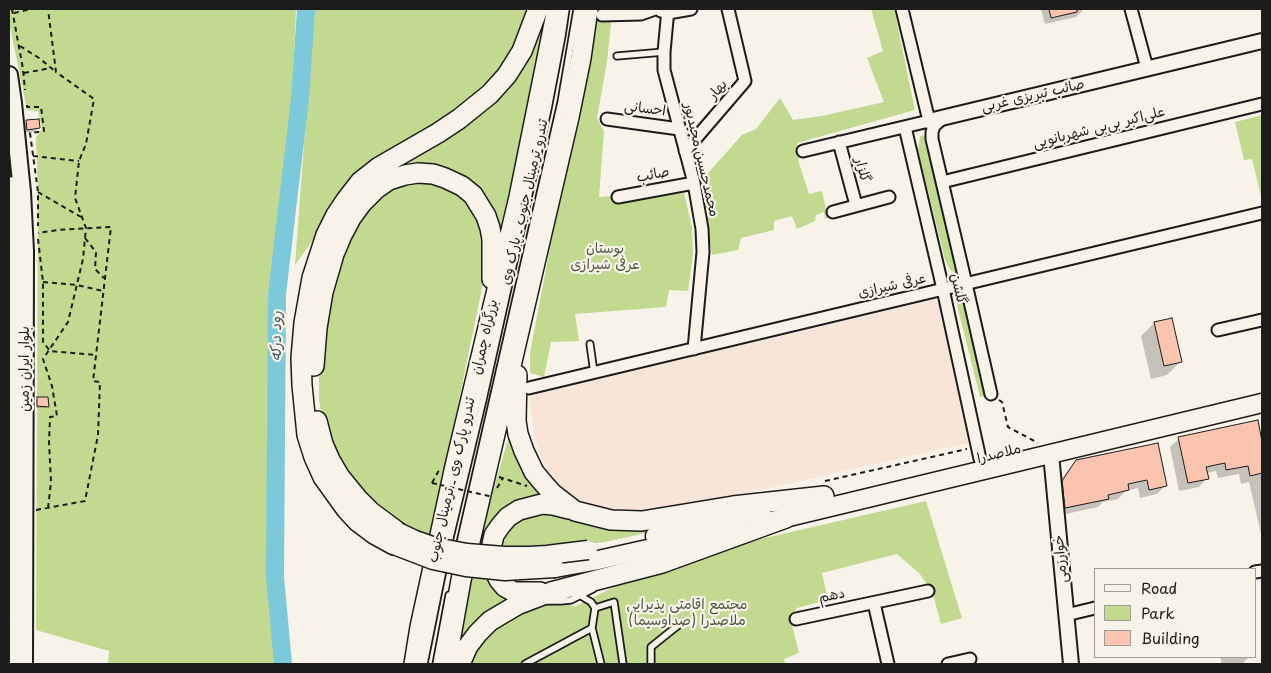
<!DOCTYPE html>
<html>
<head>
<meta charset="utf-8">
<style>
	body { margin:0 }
	#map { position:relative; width:1271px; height:673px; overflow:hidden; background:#f7f3e8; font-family:"Playpen Sans",sans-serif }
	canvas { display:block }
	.frame { position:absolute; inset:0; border:10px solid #1c1c1c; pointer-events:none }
	.legend { position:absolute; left:1094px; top:568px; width:162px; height:90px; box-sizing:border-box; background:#f7f3e8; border:1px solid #9f9d96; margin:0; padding:6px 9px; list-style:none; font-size:15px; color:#1c1c1c }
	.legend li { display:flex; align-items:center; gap:10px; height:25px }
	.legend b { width:25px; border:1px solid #9f9d96 }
</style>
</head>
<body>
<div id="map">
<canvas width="1271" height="673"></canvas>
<div class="frame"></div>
<ul class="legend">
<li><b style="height:6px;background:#f7f3e8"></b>Road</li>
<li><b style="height:14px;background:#c1da90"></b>Park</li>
<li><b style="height:14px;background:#fbc4af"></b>Building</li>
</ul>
</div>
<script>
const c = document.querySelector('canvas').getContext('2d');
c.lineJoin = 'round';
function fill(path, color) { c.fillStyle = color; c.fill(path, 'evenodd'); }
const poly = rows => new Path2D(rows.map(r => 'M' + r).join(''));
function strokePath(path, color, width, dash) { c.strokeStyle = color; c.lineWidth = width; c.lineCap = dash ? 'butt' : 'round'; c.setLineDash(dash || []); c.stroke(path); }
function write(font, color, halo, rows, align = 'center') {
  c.font = font + ' "Playpen Sans","Playpen Sans Arabic",sans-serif'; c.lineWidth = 4.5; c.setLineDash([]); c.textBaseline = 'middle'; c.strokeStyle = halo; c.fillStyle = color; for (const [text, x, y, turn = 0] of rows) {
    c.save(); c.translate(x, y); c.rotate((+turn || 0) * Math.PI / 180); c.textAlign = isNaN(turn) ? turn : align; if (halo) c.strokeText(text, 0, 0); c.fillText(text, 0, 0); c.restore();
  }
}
fill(poly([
	[941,298,973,442,645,516,610,513,580,503,555,481,542,461,535,439,529,396]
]), '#f8e5d7');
fill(poly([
	[9,9,296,9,279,405,281,600,284,664,108,664,109,651,36,630,38,192,36,137,42,129,38,111,27,110,9,22],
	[314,9,530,9,517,47,475,97,361,173,295,265],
	[595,9,621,9,611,23,607,62,597,118,604,131,599,197,613,196,615,203,684,193,692,227,693,254,688,291,669,290,666,307,575,314,579,341,551,342,544,377,530,373,530,353,557,211,590,52],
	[871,9,894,9,915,110,797,143,799,163,809,194,822,191,828,218,825,219,824,212,816,215,815,221,797,229,792,216,774,221,774,230,741,238,738,250,712,255,700,182,742,135,756,129,780,98,793,120,822,116,884,102,867,58,883,51],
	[546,19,542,56,498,237,475,190,392,168,454,133,477,117,498,98,514,80,527,60],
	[1262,115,1262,200,1252,159,1244,160,1235,122],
	[924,135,927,136,928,147,957,275,954,273,950,269,945,260,918,150,920,136],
	[420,178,461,191,482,217,487,264,430,541,418,537,351,484,322,420,319,400,319,363,321,335,345,240,381,191],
	[959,302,962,302,965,303,987,393,986,396,980,397,957,305],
	[511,429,546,492,536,499,486,551,476,550],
	[926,501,962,618,941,624,932,591,919,573,897,554,822,573,828,600,797,608,790,617,799,653,784,659,785,664,465,664,475,645,499,621,539,604,568,603,574,607,620,584,730,546],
	[536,509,597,522,729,510,646,533,605,542,527,551,498,551,509,523],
	[468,574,491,577,515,595,455,664]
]), '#c1da90');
fill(poly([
	[1041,9,1083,9,1083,10,1076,17,1045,24],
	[27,122,39,128,34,132,23,133,23,126],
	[1154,323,1180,362,1167,375,1151,379,1141,336],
	[38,399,48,406,46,408,36,408,36,400],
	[1257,422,1262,447,1262,538,1249,482,1241,484,1239,474,1218,478,1216,471,1206,473,1207,478,1199,487,1179,491,1170,447,1179,439],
	[1157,444,1166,485,1157,494,1140,498,1138,488,1126,491,1118,499,1103,502,1098,507,1056,516,1054,491,1067,471,1077,461],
	[1220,657,1249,657,1243,663,1236,664,1222,664]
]), '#0003');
strokePath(poly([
	[283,664,275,577,277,294,300,99,306,9]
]), '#7cc9db', 18);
const building = poly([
	[1049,9,1077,9,1077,12,1051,18,1049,9],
	[39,119,40,128,27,130,26,120,39,119],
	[1172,318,1182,362,1164,366,1154,322,1172,318],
	[37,397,48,397,49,407,37,406,37,397],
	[1258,420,1262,442,1262,473,1250,476,1248,466,1226,470,1225,463,1206,467,1209,479,1188,483,1178,437,1258,420],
	[1158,443,1167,486,1149,490,1147,480,1128,484,1129,490,1108,495,1109,499,1065,508,1062,481,1076,460,1158,443]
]);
fill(building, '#fbc4af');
strokePath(building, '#1c1c1c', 1);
const service = poly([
	[617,56,664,52],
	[590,344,594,373],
	[448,546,483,400,548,109,562,36,566,9],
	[459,547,561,102,577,9],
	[581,596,591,602,595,608,592,628,601,664],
	[547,601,561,601,571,600,593,589],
	[595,608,614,602,623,664],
	[424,664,444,565],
	[436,664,449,595],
	[525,664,592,628],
	[651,664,651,647,681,623]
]);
const minor = poly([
	[668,9,664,52,664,70,694,183,702,229,703,252,694,349],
	[1131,9,1147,68],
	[661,11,668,13,691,9],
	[602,15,641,14,655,9],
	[944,117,934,126,932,132,932,139,966,284,991,394],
	[607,119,679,129],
	[905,127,943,289,980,459],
	[839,142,856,205],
	[685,151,745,81,728,9],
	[803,151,929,121,902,9],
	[942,182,1262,104],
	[618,197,694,183],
	[833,212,889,197],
	[1218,330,1262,320],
	[529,388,1262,213],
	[1255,572,1262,571],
	[874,603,888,664],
	[1066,615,1095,608],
	[796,619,928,591],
	[948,664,970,659]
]);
const tertiary = poly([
	[929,121,1262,41],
	[1051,454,1071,664]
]);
const secondary = poly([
	[9,75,13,103,22,192,25,251,24,664],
	[9,185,13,251,11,664]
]);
const primary = poly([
	[772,521,1262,403],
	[655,536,761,510],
	[555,568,594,561,737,529]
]);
const trunk = poly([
	[314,366,317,328,323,292,334,254,342,235,351,218,362,203,376,189,389,180,405,175,418,173,433,174,445,178,462,186,473,195,486,216,490,228,492,239,492,279],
	[517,375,516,421,518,434,524,451,534,472,544,484,553,494,575,511,611,520,642,521,733,506,824,496],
	[317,421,323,444,330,460,340,477,358,499,371,512,398,532],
	[394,545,374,534,358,522,346,509,323,477,314,457,307,435,302,385,301,358,304,323,312,278,326,235,336,215,346,200,360,182,379,167,438,133,459,119,490,94,507,75,522,51,538,9],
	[540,592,514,592,505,587,499,580,492,565,491,549,494,535,501,525,508,517,519,510,542,504,553,505,569,509],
	[414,664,420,627,455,466,519,197,557,9],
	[446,664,461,580,569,117,581,58,588,9],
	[460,664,468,646,478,633,490,621,517,605,551,592,662,563,786,518]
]);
strokePath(service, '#1c1c1c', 9);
strokePath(minor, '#1c1c1c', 15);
strokePath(tertiary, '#1c1c1c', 18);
strokePath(secondary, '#1c1c1c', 20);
strokePath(primary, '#1c1c1c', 21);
strokePath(trunk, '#1c1c1c', 22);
strokePath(poly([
	[12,9,23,69,25,90],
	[14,13,31,9],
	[20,46,39,58,56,72],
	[24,73,51,68],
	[27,105,27,107,41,107,44,131,30,133,38,192,38,226],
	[33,156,79,161],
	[38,192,81,217],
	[85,238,96,252,95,269,104,278],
	[38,239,43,282,43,342,50,351,96,355],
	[43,282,77,285,103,291],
	[999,400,1002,402,1008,427,1038,443],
	[499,477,527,486],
	[825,481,967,449],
	[432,483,439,470],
	[497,488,503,478],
	[48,508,51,482,49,442,50,417,57,416,52,386,43,359,68,322,83,259,86,228,75,198,79,161,86,144,94,99,56,72,48,9],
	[36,510,85,501,98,435,100,382,93,381,111,227,58,230,38,233]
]), '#1c1c1c', 2, [5, 4]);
strokePath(service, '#f7f3e8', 5.5);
strokePath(minor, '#f7f3e8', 11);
strokePath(tertiary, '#f7f3e8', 14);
strokePath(secondary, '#f7f3e8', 16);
strokePath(primary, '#f7f3e8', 18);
strokePath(trunk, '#f7f3e8', 19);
const primaryBridge = poly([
	[398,532,415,540,435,547,467,553,504,556,529,556,547,555,588,550],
	[394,545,433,560,466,567,505,571,555,568]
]);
strokePath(primaryBridge, '#1c1c1c', 21, []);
strokePath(poly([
	[432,483,493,497]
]), '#1c1c1c', 2, [5, 4]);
strokePath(primaryBridge, '#f7f3e8', 18);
write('14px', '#1c1c1c', '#f7f3e8', [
	["بهار",718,90,-50],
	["صائب تبریزی غربی",1033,96,-13],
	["احسانی",645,109,7],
	["علی‌اکبر بی‌بی شهربانویی",1099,128,-14],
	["محمدحسین مجیدپور",701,160,77],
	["گلزار",862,170,75],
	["صائب",653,175,-11],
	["تندرو ترمینال جنوب ـ پارک وی",525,202,-77],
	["عرفی شیرازی",892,286,-13],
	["گلشن",958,289,77],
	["بزرگراه چمران",485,337,-77],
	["بلوار ایران زمین",25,369,-90],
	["ملاصدرا",999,454,-14],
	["تندرو پارک وی ـ ترمینال جنوب",452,480,-77],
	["خوارزمی",1061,559,-95],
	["دهم",832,596,-12]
]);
write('14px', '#4e553f', '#f7f3e8', [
	["بوستان",605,249],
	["عرفی شیرازی",605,265],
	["مجتمع اقامتی پذیرایی",687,605],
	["ملاصدرا (صداوسیما)",687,621]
]);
write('italic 15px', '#3e595f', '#f7f3e8', [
	["رود درکه",277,336,-90]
]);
</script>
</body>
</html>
